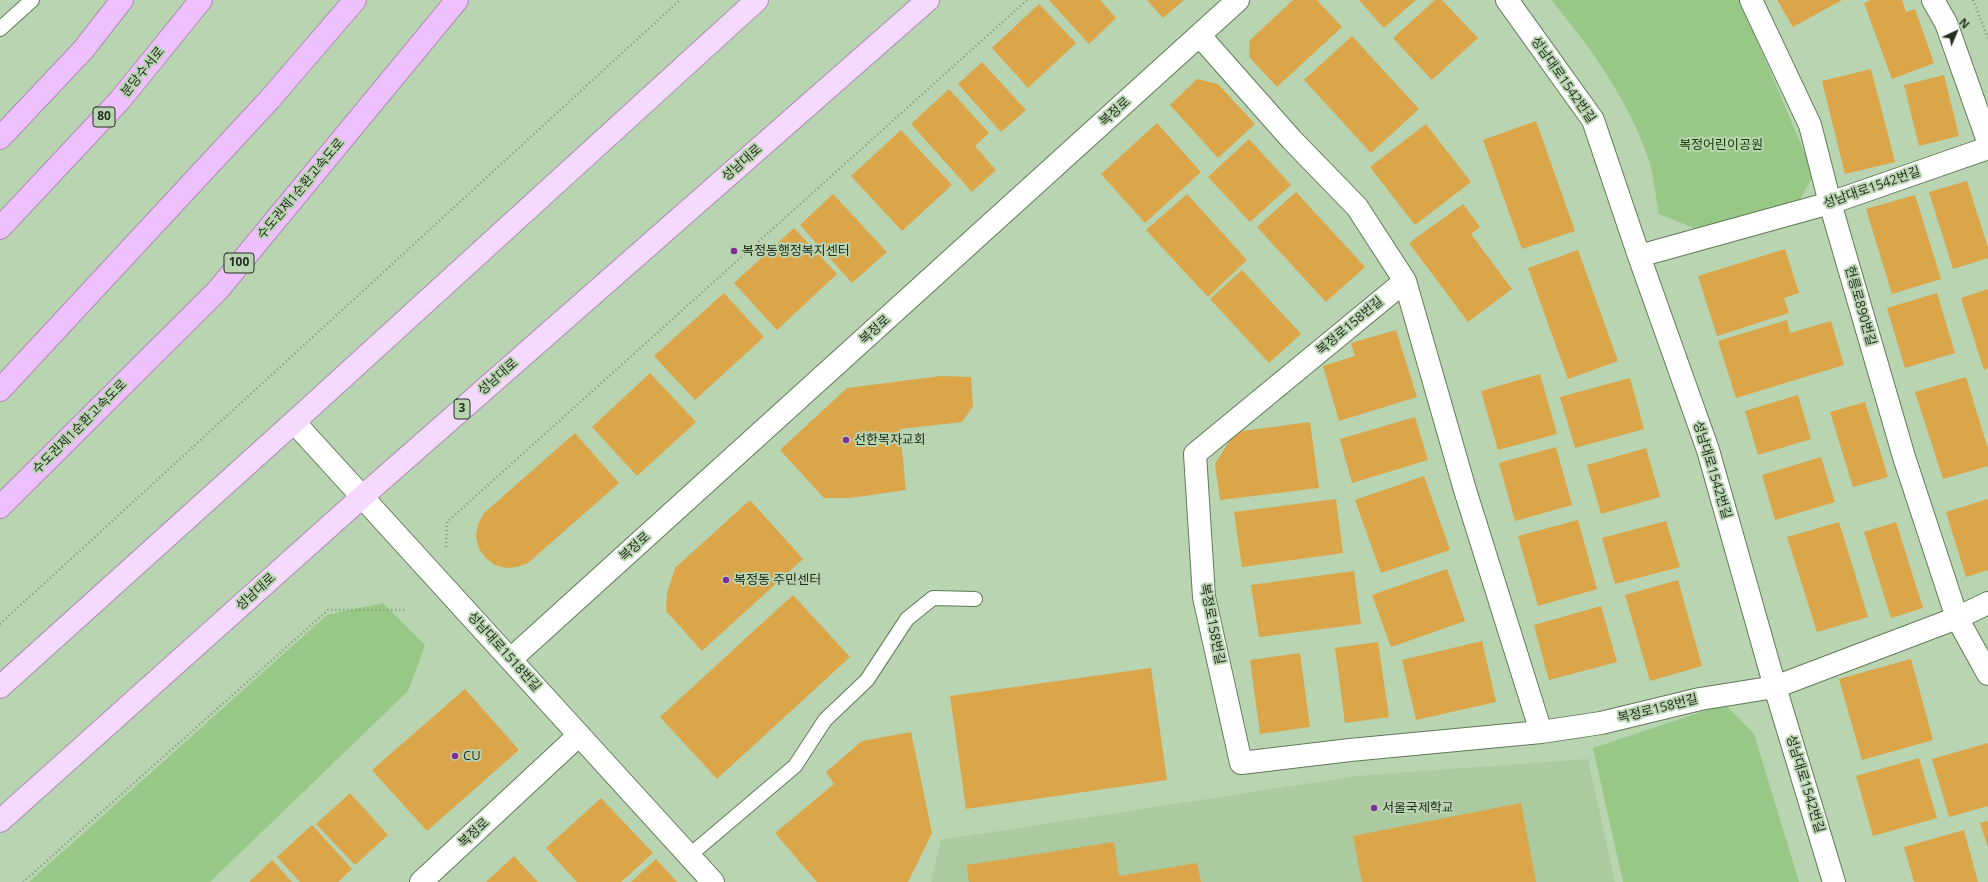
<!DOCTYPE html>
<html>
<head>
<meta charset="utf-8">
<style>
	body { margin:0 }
	#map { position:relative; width:1988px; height:882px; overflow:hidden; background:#b9d4b0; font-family:"Open Sans",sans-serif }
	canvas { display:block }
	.north { position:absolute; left:1936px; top:12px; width:40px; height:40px; -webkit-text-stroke:3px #b9d4b0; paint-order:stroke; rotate:44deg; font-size:11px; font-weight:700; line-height:16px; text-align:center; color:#242e21 }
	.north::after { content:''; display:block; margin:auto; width:14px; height:18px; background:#242e21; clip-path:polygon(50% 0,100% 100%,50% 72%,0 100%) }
</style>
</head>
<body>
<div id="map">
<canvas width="1988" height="882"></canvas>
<div class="north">N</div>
</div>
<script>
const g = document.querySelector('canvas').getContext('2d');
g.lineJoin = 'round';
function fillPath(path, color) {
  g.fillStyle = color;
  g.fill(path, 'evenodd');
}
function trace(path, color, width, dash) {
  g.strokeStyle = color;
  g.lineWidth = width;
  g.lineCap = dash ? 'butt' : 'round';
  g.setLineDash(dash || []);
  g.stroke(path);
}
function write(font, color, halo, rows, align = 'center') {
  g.font = font + ' "Open Sans","Noto Sans KR",sans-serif';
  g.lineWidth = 4;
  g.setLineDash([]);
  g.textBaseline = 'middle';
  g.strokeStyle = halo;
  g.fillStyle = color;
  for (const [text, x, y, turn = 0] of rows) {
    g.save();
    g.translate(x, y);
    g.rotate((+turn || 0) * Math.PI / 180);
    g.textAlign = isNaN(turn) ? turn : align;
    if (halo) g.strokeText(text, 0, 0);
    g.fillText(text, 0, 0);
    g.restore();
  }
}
fillPath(new Path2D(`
	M1588 759 1615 882H931L941 840 1357 776Z`), '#abcaa0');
fillPath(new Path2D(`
	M1551 0H1740L1814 175 1796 206 1696 229 1659 214C1655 195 1654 173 1647 155 1627 98 1589 45 1551 0Z
	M383 603 425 645 408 691 210 882H29L327 615Z
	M1725 704 1754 734 1799 882H1623L1593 748Z`), '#97c886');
fillPath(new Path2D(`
	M1049 0H1100L1116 18 1089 44Z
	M1147 0H1184L1163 18Z
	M1293 0H1317L1342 27 1277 87 1250 58 1249 41Z
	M1359 0H1416L1384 28Z
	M1435 0H1442L1478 38 1432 80 1393 38Z
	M1777 0H1842L1793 27Z
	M1871 0H1902L1906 12 1915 9 1934 63 1892 79 1864 3Z
	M1039 4 1076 43 1028 88 992 48Z
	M1352 36 1419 109 1371 153 1304 80Z
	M982 62 1026 110 1001 132 958 84Z
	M1871 69 1895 162 1845 174 1822 81Z
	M1944 75 1959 136 1919 146 1904 85Z
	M1197 79 1218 84 1255 124 1218 158 1170 105Z
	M949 89 989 133 975 146 996 170 972 192 911 124Z
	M1536 121 1575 231 1522 249 1483 140Z
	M1157 123 1201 172 1145 223 1101 174Z
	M1426 124 1471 182 1415 225 1370 167Z
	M901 130 952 185 902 231 851 176Z
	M1249 139 1291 185 1250 222 1208 177Z
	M1967 181 1988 248V258L1953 269 1929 192Z
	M1296 192 1365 267 1326 302 1257 227Z
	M833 194 887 252 852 283 800 225Z
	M1187 194 1247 260 1208 297 1146 230Z
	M1915 195 1941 279 1892 294 1866 209Z
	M1463 204 1480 227 1471 234 1512 289 1468 322 1409 243Z
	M794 228 837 274 777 330 734 283Z
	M1785 249 1799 293 1784 298 1789 313 1717 336 1698 276Z
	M1578 250 1618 361 1568 379 1528 268Z
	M1242 270 1301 334 1269 363 1210 299Z
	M1988 289V368L1984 370 1961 298Z
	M724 293 764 337 695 400 654 356Z
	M1937 293 1955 353 1905 368 1887 308Z
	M1787 320 1790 333 1831 321 1844 365 1736 398 1718 341Z
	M1396 330 1417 397 1339 421 1323 366 1355 356 1351 343Z
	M650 373 696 422 637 476 592 427Z
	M1540 374 1557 434 1498 450 1481 391Z
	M941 376 971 377 973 406 962 422 900 429 906 490 850 498H824L780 450 847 388Z
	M1966 377 1988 449V466L1943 479 1915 392Z
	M1630 378 1644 429 1575 448 1560 397Z
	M1798 395 1811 439 1758 455 1745 411Z
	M1865 402 1888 477 1853 487 1830 412Z
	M1415 417 1428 460 1352 483 1340 439Z
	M1310 422 1319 488 1220 500 1215 464 1235 432Z
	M575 433 619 483 528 563 517 567 506 568 495 565 487 559 479 549 476 536 478 524 484 513Z
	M1556 447 1572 505 1515 521 1499 463Z
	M1646 448 1660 497 1601 514 1587 465Z
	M1821 457 1835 502 1775 520 1762 475Z
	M1424 476 1450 550 1381 573 1355 500Z
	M1336 499 1343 553 1242 567 1234 512Z
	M1988 499V570L1966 577 1946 512Z
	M750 500 803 559 702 651 666 611 667 593 675 568Z
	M1578 520 1597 589 1538 606 1518 536Z
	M1666 521 1680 567 1615 584 1602 538Z
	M1839 522 1868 617 1817 632 1787 537Z
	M1896 522 1923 608 1891 618 1864 532Z
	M1447 569 1465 621 1391 647 1372 595Z
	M1354 571 1361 624 1259 637 1251 585Z
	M1678 580 1702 666 1650 681 1625 595Z
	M793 595 850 657 717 779 660 717Z
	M1601 606 1617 662 1549 680 1534 625Z
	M1482 641 1496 702 1416 720 1402 660Z
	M1378 642 1389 717 1345 723 1335 648Z
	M1300 653 1310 727 1260 734 1250 660Z
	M1911 659 1933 740 1862 760 1839 679Z
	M1151 668 1167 780 966 809 950 696Z
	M465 689 519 750 427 831 372 770Z
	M911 732 932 833 908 882H817L775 833 834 784 826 772 862 741Z
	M1988 743V806L1949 817 1932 759Z
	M1919 758 1937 818 1873 836 1856 776Z
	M350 793 388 835 355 865 316 824Z
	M601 798 653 853 621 882H577L546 848Z
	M1521 803 1536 882H1362L1353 836Z
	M1988 821V848L1980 823Z
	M312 825 352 869 338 882H300L277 857Z
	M1964 830 1978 882H1914L1904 847Z
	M1114 842 1119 876 1197 863 1201 882H969L967 865Z
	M514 856 538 882H486Z
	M656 859 677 882H631Z
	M272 860 292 882H249Z`), '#dba549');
const lane = new Path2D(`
	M0 29 32 0
	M690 855 795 766 825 720 867 680 907 619 933 598 975 599`);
const street = new Path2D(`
	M1507 0 1593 120 1639 256 1708 450 1775 687 1834 882
	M1751 0 1810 125 1830 203 1904 457 1957 618 1988 674
	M1933 0 1946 23 1988 141
	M1200 36 1292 140 1357 207 1405 281 1465 490 1541 732
	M1639 256 1830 203 1988 148
	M1405 281 1195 454 1204 597 1241 763 1350 750 1541 732 1601 723 1700 699 1775 687 1957 618 1988 603
	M294 422 713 882
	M511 659 1238 0`);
const secondary = new Path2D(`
	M421 882 579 735`);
const primary = new Path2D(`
	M0 687 294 422 757 0
	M0 821 362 497 928 0`);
const highway = new Path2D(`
	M0 138 83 50 122 0
	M0 228 120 100 201 0
	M0 390 270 99 355 0
	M0 507 218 290 457 0`);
trace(lane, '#617a59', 16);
trace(street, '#617a59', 24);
trace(secondary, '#617a59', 24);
trace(primary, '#a88db1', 24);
trace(highway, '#a88db1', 24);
trace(new Path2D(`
	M1973 0 1988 38
	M446 547 447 522 1027 0
	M0 624 680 0
	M23 882 328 610H405`), '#7f9479', 2.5, [1, 3]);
trace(lane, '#fff', 14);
trace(street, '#fff', 22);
trace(secondary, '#fff', 22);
trace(primary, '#f5d9fe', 22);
trace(highway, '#efc0fe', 22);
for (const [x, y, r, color] of [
	[734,251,4,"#822c9a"],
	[846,440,4,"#822c9a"],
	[726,580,4,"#822c9a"],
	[455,756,4,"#822c9a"],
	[1374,808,4,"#822c9a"]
]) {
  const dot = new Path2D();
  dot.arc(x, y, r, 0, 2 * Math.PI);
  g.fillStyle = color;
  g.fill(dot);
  trace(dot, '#b9d4b0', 1.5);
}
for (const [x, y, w] of [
	[104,117,22],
	[239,263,30],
	[462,409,16]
]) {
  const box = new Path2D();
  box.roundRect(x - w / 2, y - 10, w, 20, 3);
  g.fillStyle = '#b9d4b0';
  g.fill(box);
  trace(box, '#242e21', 1);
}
write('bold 12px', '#242e21', null, [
	["80",104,117],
	["100",239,263],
	["3",462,409]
]);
write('13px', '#242e21', '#b9d4b0', [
	["분당수서로",143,72,-51],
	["성남대로1542번길",1563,80,55],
	["복정로",1115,112,-42],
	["성남대로",742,163,-41],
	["성남대로1542번길",1872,188,-19],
	["수도권제1순환고속도로",301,189,-50],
	["헌릉로890번길",1860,306,74],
	["복정로158번길",1350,326,-40],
	["복정로",875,330,-42],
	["성남대로",498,377,-41],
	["수도권제1순환고속도로",80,427,-45],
	["성남대로1542번길",1712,470,73],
	["복정로",635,547,-42],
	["성남대로",256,592,-42],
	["복정로158번길",1212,624,79],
	["성남대로1518번길",504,652,48],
	["복정로158번길",1658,709,-14],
	["성남대로1542번길",1805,784,73],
	["복정로",474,833,-43]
]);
write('13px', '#173d05', '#b9d4b0', [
	["복정어린이공원",1721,145]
]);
write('13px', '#242e21', '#b9d4b0', [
	["복정동행정복지센터",742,251],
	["선한목자교회",854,440],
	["복정동 주민센터",734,580],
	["CU",463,756],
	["서울국제학교",1382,808]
], 'left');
</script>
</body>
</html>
